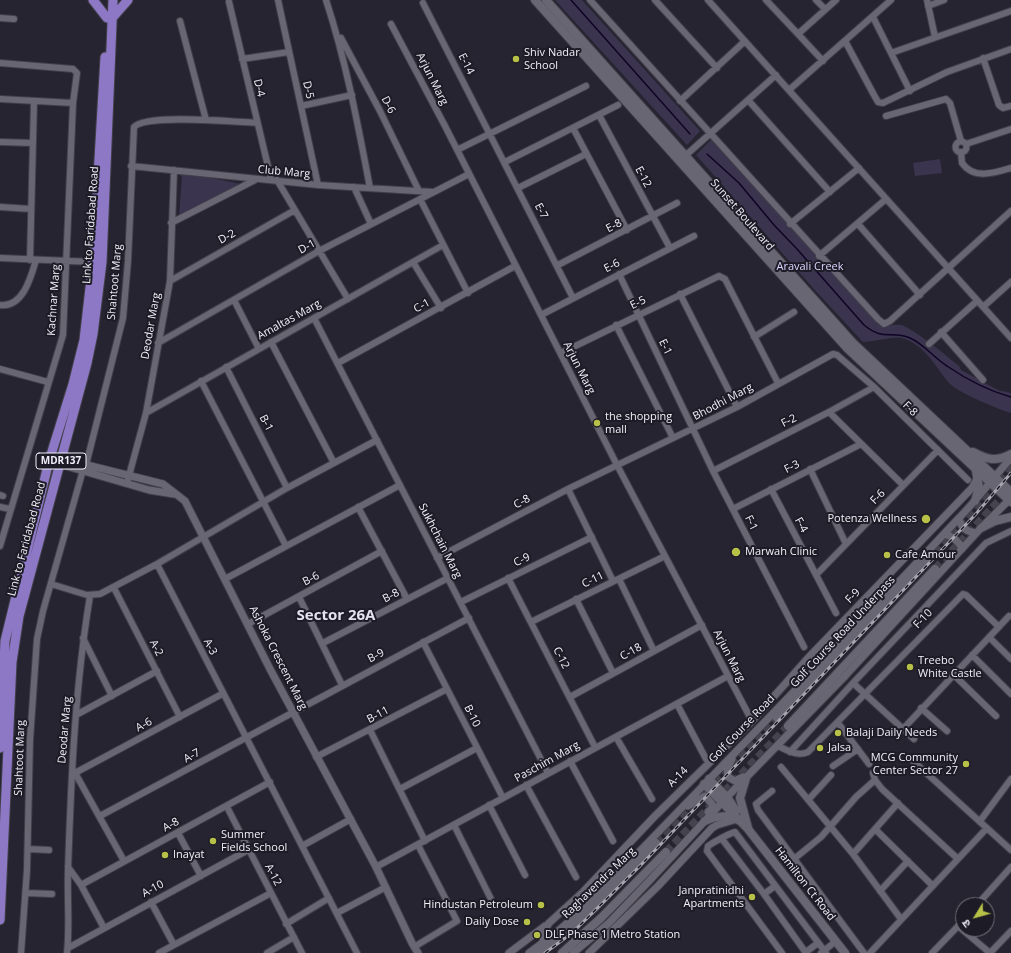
<!DOCTYPE html>
<html>
<head>
<meta charset="utf-8">
<style>
	body { margin:0 }
	#map { position:relative; width:1011px; height:953px; overflow:hidden; background:#262430; font-family:"Open Sans","Noto Sans Devanagari",sans-serif }
	canvas { display:block }
	.north { position:absolute; left:955px; top:897px; width:40px; height:40px; box-sizing:border-box; background:#1d1b26; border:1px solid #72707a; border-radius:50%; rotate:233deg; font-size:11px; font-weight:700; line-height:16px; text-align:center; color:#f1f0f8 }
	.north::after { content:''; display:block; margin:auto; width:14px; height:18px; background:#b7c148; clip-path:polygon(50% 0,100% 100%,50% 72%,0 100%) }
</style>
</head>
<body>
<div id="map">
<canvas width="1011" height="953"></canvas>
<div class="north">उ</div>
</div>
<script>
const g = document.querySelector('canvas').getContext('2d');
g.lineJoin = 'round';
function fillPath(path, color) {
  g.fillStyle = color;
  g.fill(path, 'evenodd');
}
function trace(path, color, width, dash) {
  g.strokeStyle = color;
  g.lineWidth = width;
  g.lineCap = dash ? 'butt' : 'round';
  g.setLineDash(dash || []);
  g.stroke(path);
}
function write(font, color, halo, rows, align = 'center') {
  g.font = font + ' "Open Sans",sans-serif';
  g.lineWidth = 4;
  g.setLineDash([]);
  g.textBaseline = 'middle';
  g.strokeStyle = halo;
  g.fillStyle = color;
  for (const [text, x, y, turn = 0] of rows) {
    g.save();
    g.translate(x, y);
    g.rotate((+turn || 0) * Math.PI / 180);
    g.textAlign = isNaN(turn) ? turn : align;
    if (halo) g.strokeText(text, 0, 0);
    g.fillText(text, 0, 0);
    g.restore();
  }
}
fillPath(new Path2D(`
	M555 0H582L700 131 687 145Z
	M712 139 877 323C885 328 892 324 901 325 913 328 948 357 959 366L961 370 998 390 1011 393V413C999 410 958 392 950 384 935 367 926 345 902 338 892 336 875 342 863 342L813 288 696 155Z
	M940 159 942 173 915 176 913 163Z
	M174 170 245 185 179 216 182 177Z`), '#3a344e');
trace(new Path2D(`
	M571 0 690 134
	M707 154 739 183 774 225 797 249 864 325C885 342 890 330 910 338 924 344 934 358 947 366 966 379 989 391 1011 397`), '#0f0425', 1.5);
trace(new Path2D(`
	M926 561 978 506 1011 466
	M935 569 1008 491
	M656 843 777 718
	M666 852 788 726`), '#44434e', 8, [8, 4]);
const minor = new Path2D(`
	M278 0 318 185
	M326 0C346 61 358 125 370 188
	M590 0 878 319 884 324 890 321 1011 211
	M655 0 717 68
	M708 0 1011 338
	M766 0 798 34 836 0
	M816 0 825 9
	M927 0 935 37
	M229 2 271 179
	M423 3 573 298
	M928 6 944 0
	M873 17 910 91
	M0 18 14 19
	M180 21 206 120
	M391 24 445 126 617 465 752 721
	M798 34 823 61
	M341 38 380 111 419 191
	M845 41 874 95 878 102 883 103 947 72 1011 49
	M891 53 1011 11
	M983 58 999 105 1003 108 1011 106
	M242 59 289 52
	M0 63 73 69 77 73 73 103 63 335 0 546
	M789 90 891 0
	M0 99 73 103
	M748 100 830 192
	M680 101 745 41
	M301 106 352 95
	M599 115 670 248
	M886 116 946 99 950 103 961 141
	M573 128 627 230
	M955.5 147a5.5 5.5 0 1 1 11 0a5.5 5.5 0 1 1-11 0Z
	M0 142 33 143
	M966 144 1011 129
	M457 150 586 86
	M961 152 962 163C974 180 994 173 1011 168
	M685 156 776 75
	M505 162 618 105
	M131 166 318 185 433 192
	M277 180 348 299
	M354 187 371 224
	M518 188 586 154
	M420 199 468 293
	M0 207 31 209
	M171 223 255 180
	M790 224 859 168
	M858 224 920 295
	M819 256 886 199
	M0 258 93 262
	M30 260 34 101
	M413 262 441 308
	M558 265 677 203
	M619 274 713 471 804 647
	M170 281 295 210
	M680 294 737 407
	M234 300 259 349
	M0 305C23 308 31 277 36 260
	M983 307 1011 282
	M541 315 694 236
	M314 318 548 773
	M616 325 673 438
	M941 332 983 380
	M754 337 794 312
	M271 342 334 463
	M158 343 319 251 469 174
	M929 344 977 301
	M561 353 719 276 725 279 778 383
	M338 363 515 266
	M226 367 287 488
	M0 369 48 382
	M201 381 286 546
	M829 412 903 485
	M146 413 443 245
	M86 465 123 318 128 261 134 127C147 113 236 122 257 123
	M810 469 846 544
	M713 471 829 412 874 387
	M127 483 146 413 170 281 174 170
	M568 489 613 581
	M771 489 836 613
	M0 495 3 496
	M0 507 10 509
	M358 507 407 599
	M733 509 861 444
	M437 558 568 489 737 407 833 354 837 355 874 387 968 480
	M157 564 357 953
	M816 575 938 450
	M508 578 595 747
	M225 579 400 485
	M619 579 654 651
	M51 584 87 595 100 594 157 564 287 488 377 440
	M114 588 180 717
	M299 597 342 685
	M576 599 613 673
	M461 602 592 537
	M531 622 665 556
	M248 624 382 551
	M989 637 1011 659
	M83 638 112 696
	M423 642 503 798
	M323 643 448 578
	M972 655 1011 694
	M953 674 996 716
	M853 683 914 739
	M570 697 702 625
	M677 704 706 759
	M921 708 947 731
	M76 715 157 671
	M838 723 869 764
	M903 729 1009 616
	M370 730 425 841
	M616 737 652 799
	M778 746C787 750 798 757 808 752L963 594 966 595 999 627
	M790 752 853 683 986 543 1011 531
	M316 757 447 689
	M912 760 1011 850
	M570 761 613 841
	M833 766 858 749
	M781 767 853 854 901 919
	M74 771 124 861
	M75 773 222 694
	M873 773 875 780 882 789 958 859
	M526 785 576 877
	M400 789 477 748
	M772 791 756 804 758 810 864 953
	M809 799 831 775
	M489 805 525 875
	M227 807 302 953
	M100 816 469 618
	M980 821 1011 779
	M454 825 491 899
	M876 830 933 886
	M178 833 201 876
	M722 839 764 894
	M302 846 351 819
	M28 849 49 850
	M853 854 898 803
	M794 859 821 837 856 797 875 780
	M68 867 81 885 104 928
	M376 867 728 676
	M81 885 270 782
	M775 886 764 894 806 953
	M880 891 908 861
	M26 893 52 894
	M151 902 174 945
	M977 905 1011 867
	M337 913 386 887
	M286 924 329 898
	M958 926 990 953 1011 931
	M414 947 457 921 418 845
	M68 948 248 850
	M806 952 818 943
	M21 953 27 870 30 740 37 639 43 611 83 470
	M67 953C70 926 67 898 68 871 71 779 75 687 90 596
	M159 953 271 893
	M267 953 294 937
	M782 953 707 851 708 846C714 842 728 834 735 832L826 953
	M821 953 836 941
	M870 953 987 828
	M932 953 963 921`);
const tertiary = new Path2D(`
	M51 456 163 484 185 501 270 669 376 867 412 943 418 953
	M49 461 149 490 174 494
	M959 519C961 528 967 532 976 533
	M944 534C951 535 960 542 962 549
	M732 759 727 769 728 777 735 781 743 777
	M688 806 705 796 712 804V808L708 812
	M544 942 542 934 549 923 583 892 655 816 752 721 809 657 972 488 978 477
	M509 953 545 926
	M529 953 557 932 586 907C710 778 836 650 958 519 977 500 993 478 1011 458
	M573 953 609 923 651 879 727 797 846 675 981 528 1011 498
	M589 953 658 886 712 828 717 825 737 819`);
const secondary = new Path2D(`
	M535 0 847 348 1011 502
	M546 0 853 343 1011 492
	M973 452C988 460 996 462 1011 454
	M975 501 979 487 976 471
	M981 528 995 521 1011 517
	M777 718 926 561
	M788 726 935 569
	M746 778 740 798 748 828
	M709 779 727 797 736 811
	M704 784 748 829 845 953
	M705 821C717 816 727 814 738 820
	M538 953 594 908 656 843
	M562 953 601 918 666 852`);
const primary = new Path2D(`
	M93 0 107 18 113 17 128 0
	M0 748 5 641 49 461 73 384 84 340 93 262 105 57
	M0 920 12 662 19 616 87 363 93 334 102 262 113 0`);
trace(minor, '#423f49', 8);
trace(tertiary, '#423f49', 9);
trace(secondary, '#423f49', 10);
trace(primary, '#423f49', 11);
trace(minor, '#696674', 6);
trace(tertiary, '#696674', 7);
trace(secondary, '#696674', 8);
trace(primary, '#8c78c5', 9);
const rail = new Path2D(`
	M545 953 572 933 640 866 975 515 1011 473`);
trace(rail, '#a7a6af', 3);
trace(rail, '#1d1b26', 1.5, [4.5]);
for (const [x, y, r, color] of [
	[516,59,4,"#b7c148"],
	[597,423,4,"#b7c148"],
	[926,519,5,"#b7c148"],
	[736,552,5,"#b7c148"],
	[887,555,4,"#b7c148"],
	[910,667,4,"#b7c148"],
	[838,733,4,"#b7c148"],
	[820,748,4,"#b7c148"],
	[966,764,4,"#b7c148"],
	[213,841,4,"#b7c148"],
	[165,855,4,"#b7c148"],
	[752,897,4,"#b7c148"],
	[541,905,4,"#b7c148"],
	[527,922,4,"#b7c148"],
	[537,935,4,"#b7c148"]
]) {
  const dot = new Path2D();
  dot.arc(x, y, r, 0, 2 * Math.PI);
  g.fillStyle = color;
  g.fill(dot);
  trace(dot, '#1d1b26', 1.5);
}
for (const [x, y, w] of [
	[61,461,50]
]) {
  const box = new Path2D();
  box.roundRect(x - w / 2, y - 8, w, 16, 3);
  g.fillStyle = '#1d1b26';
  g.fill(box);
  trace(box, '#f1f0f8', 1);
}
write('bold 10px', '#f1f0f8', null, [
	["MDR137",61,461]
]);
write('11px', '#f1f0f8', '#1d1b26', [
	["Shiv Nadar",524,53],
	["School",524,66],
	["the shopping",605,417],
	["mall",605,430],
	["Potenza Wellness",917,519,"right"],
	["Marwah Clinic",745,552],
	["Cafe Amour",895,555],
	["Treebo",918,661],
	["White Castle",918,674],
	["Balaji Daily Needs",846,733],
	["Jalsa",828,748],
	["MCG Community",958,758,"right"],
	["Center Sector 27",958,771,"right"],
	["Summer",221,835],
	["Fields School",221,848],
	["Inayat",173,855],
	["Janpratinidhi",744,891,"right"],
	["Apartments",744,904,"right"],
	["Hindustan Petroleum",533,905,"right"],
	["Daily Dose",519,922,"right"],
	["DLF Phase 1 Metro Station",545,935]
], 'left');
write('11px', '#f1f0f8', '#1d1b26', [
	["E-14",466,64,63],
	["Arjun Marg",432,79,63],
	["D-4",259,88,76],
	["D-5",308,90,77],
	["D-6",388,105,63],
	["Club Marg",284,172,5],
	["E-12",643,177,62],
	["E-7",541,211,62],
	["Sunset Boulevard",742,215,49],
	["Link to Faridabad Road",91,225,-86],
	["E-8",614,226,-27],
	["D-2",227,237,-29],
	["D-1",307,247,-29],
	["E-6",612,266,-27],
	["Shahtoot Marg",115,282,-85],
	["Kachnar Marg",54,300,-86],
	["E-5",638,303,-26],
	["C-1",422,306,-28],
	["Amaltas Marg",289,320,-29],
	["Deodar Marg",151,326,-80],
	["E-1",665,347,64],
	["Arjun Marg",579,368,63],
	["Bhodhi Marg",723,402,-28],
	["F-8",910,409,45],
	["F-2",789,421,-27],
	["B-1",266,423,63],
	["F-3",792,467,-27],
	["F-6",878,497,-46],
	["C-8",522,502,-28],
	["F-1",751,523,63],
	["F-4",801,525,62],
	["Link to Faridabad Road",27,539,-75],
	["Sukhchain Marg",440,541,63],
	["C-9",522,560,-26],
	["B-6",311,579,-28],
	["C-11",593,580,-26],
	["B-8",391,596,-28],
	["F-9",853,596,-46],
	["F-10",923,619,-46],
	["Golf Course Road Underpass",843,632,-47],
	["A-3",210,647,63],
	["A-2",156,648,63],
	["C-18",631,652,-29],
	["B-9",376,656,-28],
	["Arjun Marg",729,656,63],
	["Ashoka Crescent Marg",278,658,63],
	["C-12",561,658,63],
	["B-11",378,715,-28],
	["B-10",472,716,63],
	["A-6",144,725,-28],
	["Golf Course Road",742,729,-46],
	["Deodar Marg",65,730,-85],
	["A-7",192,756,-28],
	["Shahtoot Marg",20,758,-88],
	["Paschim Marg",547,762,-29],
	["A-14",678,777,-45],
	["A-8",171,825,-28],
	["A-12",273,875,62],
	["Raghavendra Marg",599,883,-44],
	["Hamilton Ct Road",805,884,52],
	["A-10",153,889,-28]
]);
write('11px', '#ddd5ff', '#1d1b26', [
	["Aravali Creek",810,267]
]);
write('bold 15px', '#e5e2f2', '#1d1b26', [
	["Sector 26A",336,616]
]);
</script>
</body>
</html>
